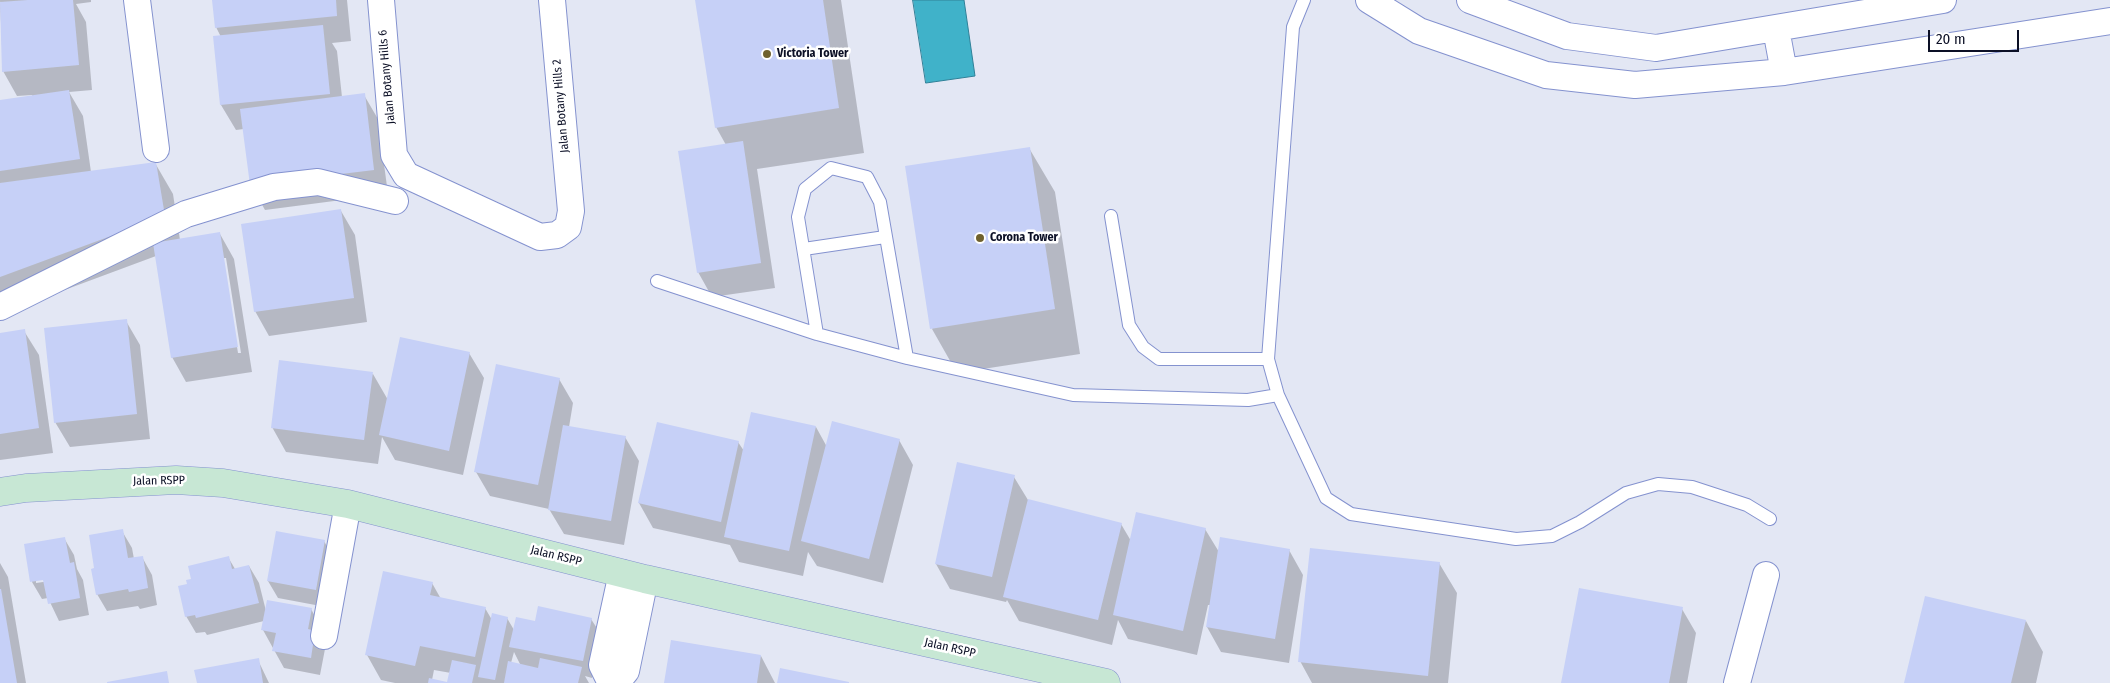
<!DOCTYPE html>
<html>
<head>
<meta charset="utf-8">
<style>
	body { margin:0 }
	#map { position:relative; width:2110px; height:683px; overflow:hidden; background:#e3e7f4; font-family:"Fira Sans Condensed",sans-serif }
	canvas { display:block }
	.scale { position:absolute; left:1928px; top:30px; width:91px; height:22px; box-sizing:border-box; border:2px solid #0c1026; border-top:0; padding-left:6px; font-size:15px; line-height:18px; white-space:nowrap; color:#0c1026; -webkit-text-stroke:4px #fff; paint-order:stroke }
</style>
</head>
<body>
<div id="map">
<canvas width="2110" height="683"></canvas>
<div class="scale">20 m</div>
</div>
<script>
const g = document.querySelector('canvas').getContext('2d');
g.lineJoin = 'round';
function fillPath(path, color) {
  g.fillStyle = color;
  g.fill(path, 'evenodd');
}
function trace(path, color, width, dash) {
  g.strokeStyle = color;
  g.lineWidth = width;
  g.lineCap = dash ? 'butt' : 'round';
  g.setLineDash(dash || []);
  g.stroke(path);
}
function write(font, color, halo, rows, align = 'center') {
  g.font = font + ' "Fira Sans Condensed",sans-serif';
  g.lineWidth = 5;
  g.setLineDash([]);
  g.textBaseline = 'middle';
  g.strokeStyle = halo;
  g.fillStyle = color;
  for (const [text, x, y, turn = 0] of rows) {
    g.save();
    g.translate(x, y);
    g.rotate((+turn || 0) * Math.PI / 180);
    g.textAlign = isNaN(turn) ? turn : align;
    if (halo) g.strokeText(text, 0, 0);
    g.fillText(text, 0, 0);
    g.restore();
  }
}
const water = new Path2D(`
	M913 0H964L975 76 926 83Z`);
fillPath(water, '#40b2c9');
trace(water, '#308198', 1);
fillPath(new Path2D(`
	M0 0H91V2L76 4 86 22 92 90 69 92 83 116 91 172 155 163 173 194 180 240 220 234 234 259 252 372 186 382 172 357 156 256 0 314V102L33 97 32 95 17 96 3 71ZM223 258H226L241 353H238Z
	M213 0H347L351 41 332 43 337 51 342 97 364 95 378 119 388 194 265 210 251 185 244 129 236 130 221 105 214 37H221L216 27Z
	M696 0H841L864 153 757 169 775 288 712 297 698 272 726 145 716 127Z
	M1029 148 1055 192 1080 354 957 373 932 329Z
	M341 211 355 235 367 322 269 336 255 311Z
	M126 321 140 345 150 439 70 447 55 422Z
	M24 331 39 355 53 453 0 460V334Z
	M469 353 484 378 463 475 395 460 382 437 378 464 286 452 272 427 373 374 388 400Z
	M559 379 573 403 569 427 625 437 639 461 624 545 564 534 549 509 490 496 476 472Z
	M816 427 827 447 899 440 913 465 883 583 817 566 808 552 803 576 739 562 730 545 653 528 639 503 738 442 744 451Z
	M1014 477 1028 500 1121 524 1131 541 1205 529 1219 552 1289 550 1303 575 1289 663 1221 652 1207 627 1210 605H1208L1197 655 1128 639 1118 620 1112 645 1019 621 1007 600 1006 602 950 589 936 564Z
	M122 531 132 548 134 559 142 557 152 575 157 605 140 609 138 606 107 611 97 594 96 569Z
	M64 538 74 555 77 569 83 580 89 615 59 621 48 598 42 599 32 582 25 545ZM49 578 50 581 36 583V580Z
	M324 541 334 559 326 607 278 598 268 581Z
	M228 557 235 569 249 566 259 583 266 611 311 609 321 627 319 639 325 649 320 675 284 668 263 630 264 621 207 635 205 632 196 633 186 616 189 585 193 580Z
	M0 563 8 577 26 683H0Z
	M1439 563 1457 593 1448 683H1312L1300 661Z
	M432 583 441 599 485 608 492 620 507 618 514 630 536 622 591 619 602 636 592 678 585 676 589 683H449L451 673 434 670 432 680 446 683H395L381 680 367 655ZM514 652 521 666 511 663Z
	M1682 609 1696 633 1687 683H1562Z
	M2026 621 2043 652 2036 683H1905Z
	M761 656 775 683H665Z
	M258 660 269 683H198Z`), '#0003');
fillPath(new Path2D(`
	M28 0H73L79 65 2 72 0 2Z
	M212 0H336L337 16 215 28Z
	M695 0H823L839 108 715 128Z
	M323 25 330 94 220 105 213 36Z
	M69 90 80 159 0 171V100Z
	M365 93 374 170 250 185 240 109Z
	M743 141 761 263 697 273 678 151Z
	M1030 147 1055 309 930 329 905 166Z
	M156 162 165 216 0 277V183Z
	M341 209 354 298 254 312 241 224Z
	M220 232 238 347 171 358 153 243Z
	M127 319 137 414 54 423 44 328Z
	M25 329 39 428 0 434V333Z
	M400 337 470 352 449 451 379 435Z
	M279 360 373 372 364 440 271 428Z
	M496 364 560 378 538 485 474 472Z
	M751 412 816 426 789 551 724 537Z
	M832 421 900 439 869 559 801 541Z
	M657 422 739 441 721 522 638 503Z
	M563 425 626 436 611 521 548 510Z
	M957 462 1015 475 992 577 935 564Z
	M1028 499 1122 523 1098 620 1003 597Z
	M1136 512 1206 528 1183 631 1113 615Z
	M123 529 128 558 143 556 148 588 129 592 128 589 96 595 91 569 94 568 89 535Z
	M276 531 325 540 316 590 267 581Z
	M65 537 70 563 74 562 80 598 48 604 43 580 30 582 24 544Z
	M1220 537 1290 549 1275 639 1206 627Z
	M1310 548 1440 562 1428 676 1298 662Z
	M229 556 232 569 249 565 259 603 196 618 195 615 185 617 178 586 187 584 186 580 191 579 188 566Z
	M383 571 433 582 430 595 486 607 475 657 420 646 415 666 365 655Z
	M1579 588 1683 607 1669 683H1561Z
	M0 589H1L17 683H0Z
	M1925 596 2026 620 2011 683H1904Z
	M267 600 312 608 308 629 315 631 311 658 272 651 276 633 261 630Z
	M538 606 592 618 583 661 509 647 516 617 535 621Z
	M492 613 508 617 495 680 478 677Z
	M671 640 761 655 757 683H664Z
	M259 658 263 683H197L194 670Z
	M540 658 582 667 578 683H504L508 661 538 668Z
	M452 660 476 665 472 683H428L429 678 447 682Z
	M780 668 849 682V683H777Z
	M167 671 169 683H107V682Z`), '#c6d0f7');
const lane = new Path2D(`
	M1304 0 1293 27 1268 359 1278 395 1326 498 1351 514 1516 539 1552 536 1580 522 1626 493 1658 484 1692 487 1747 505 1770 519
	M1111 216 1129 325 1143 347 1159 359H1268
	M804 249 885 237
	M657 281 817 334 907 358 1073 395 1248 400 1278 395
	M817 334 798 217 805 189 831 168 867 177 880 202 907 358`);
const street = new Path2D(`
	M137 0 156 149
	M381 0 394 155 406 175 540 237 557 235 568 227 571 211 552 0
	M1369 0 1419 31 1546 75 1635 85 1784 72 2110 21
	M1470 0 1567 36 1656 48 1943 0
	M1776 29 1784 72
	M0 307 186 214 274 187 318 182 395 201
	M324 636 348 504
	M611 683 602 665 622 573
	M616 683 626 671 645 579
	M1737 683 1766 575`);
const secondary = new Path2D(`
	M0 492 26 488 176 480 223 483 348 504 645 579 1106 683`);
trace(lane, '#8492cf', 14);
trace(street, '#8492cf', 28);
trace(secondary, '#8492cf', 29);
trace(lane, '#fff', 12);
trace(street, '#fff', 26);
trace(secondary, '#c7e7d4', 28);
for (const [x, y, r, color] of [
	[767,54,5,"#6f612e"],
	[980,238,5,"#6f612e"]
]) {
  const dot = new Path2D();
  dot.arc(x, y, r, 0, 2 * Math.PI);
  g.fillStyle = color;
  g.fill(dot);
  trace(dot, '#fff', 2);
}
write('bold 12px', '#0c1026', '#fff', [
	["Victoria Tower",777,54],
	["Corona Tower",990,238]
], 'left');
write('12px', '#0c1026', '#fff', [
	["Jalan Botany Hills 6",387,77,-95],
	["Jalan Botany Hills 2",561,106,-95],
	["Jalan RSPP",159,481,-1],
	["Jalan RSPP",556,556,14],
	["Jalan RSPP",950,648,13]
]);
</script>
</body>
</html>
